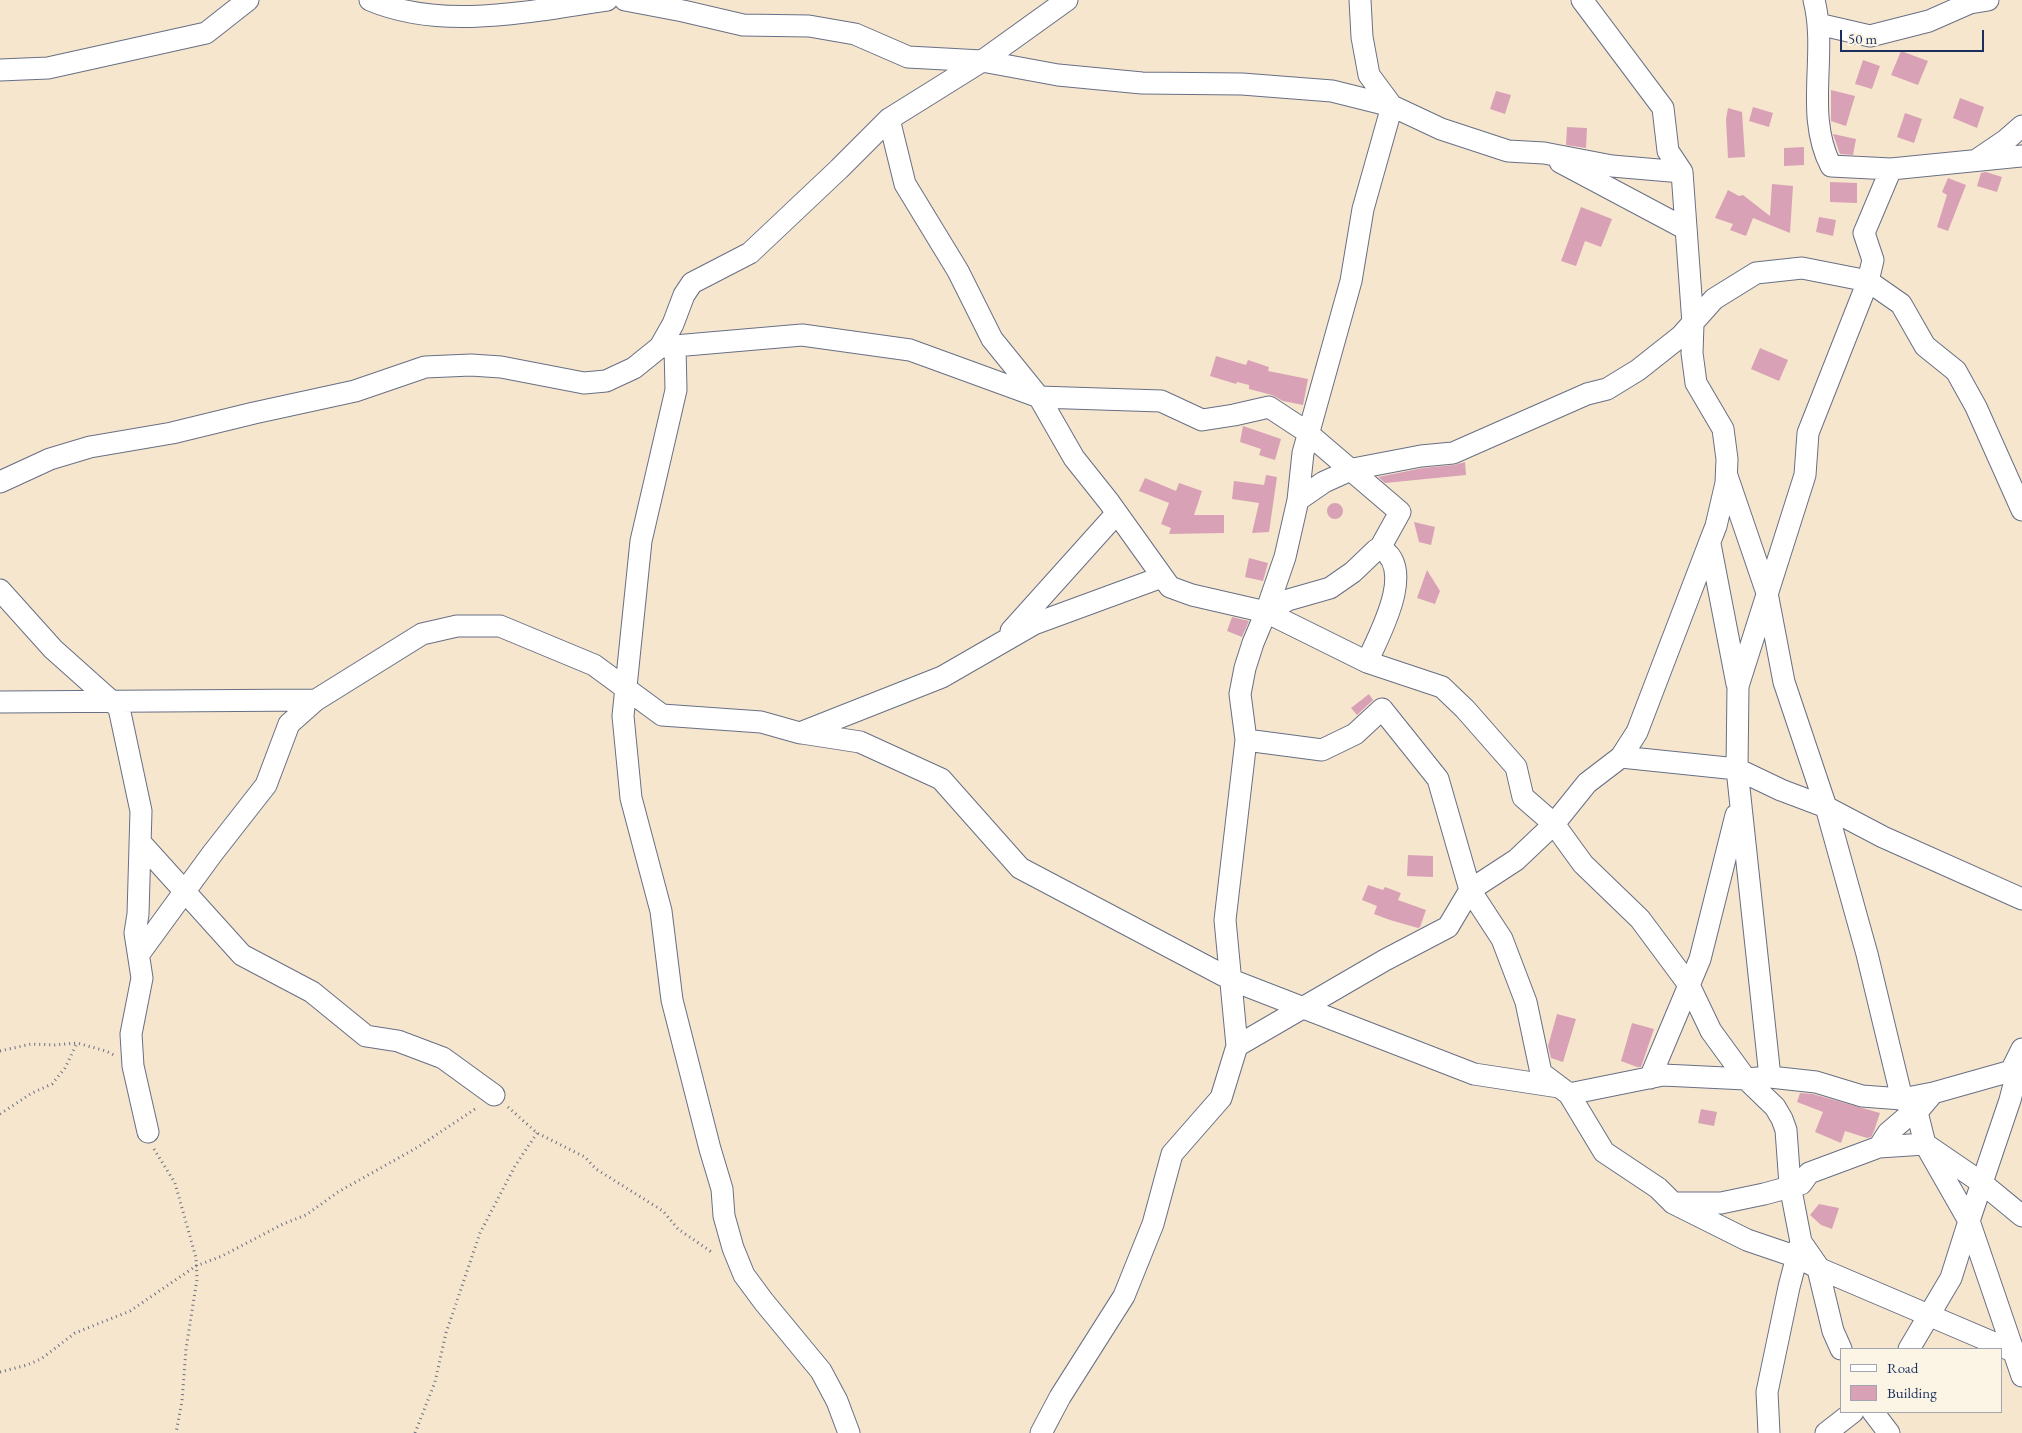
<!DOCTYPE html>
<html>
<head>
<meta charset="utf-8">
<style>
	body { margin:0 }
	#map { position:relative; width:2022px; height:1433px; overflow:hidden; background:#f6e6cd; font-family:"EB Garamond",serif }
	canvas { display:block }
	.legend { position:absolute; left:1840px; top:1348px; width:162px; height:65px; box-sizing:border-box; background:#fcf5e5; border:1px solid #a2a6af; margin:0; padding:6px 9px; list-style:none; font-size:15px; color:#1b2f5e }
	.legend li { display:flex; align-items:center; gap:10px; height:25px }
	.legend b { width:25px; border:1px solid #a2a6af }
	.scale { position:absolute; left:1840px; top:30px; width:144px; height:22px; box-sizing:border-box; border:2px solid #1b2f5e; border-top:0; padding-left:6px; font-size:15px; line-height:18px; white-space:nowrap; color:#1b2f5e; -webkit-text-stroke:4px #fcf5e5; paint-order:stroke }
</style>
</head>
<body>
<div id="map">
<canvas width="2022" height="1433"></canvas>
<ul class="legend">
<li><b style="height:6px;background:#fff"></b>Road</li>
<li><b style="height:14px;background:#d9a1b6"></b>Building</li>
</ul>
<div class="scale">50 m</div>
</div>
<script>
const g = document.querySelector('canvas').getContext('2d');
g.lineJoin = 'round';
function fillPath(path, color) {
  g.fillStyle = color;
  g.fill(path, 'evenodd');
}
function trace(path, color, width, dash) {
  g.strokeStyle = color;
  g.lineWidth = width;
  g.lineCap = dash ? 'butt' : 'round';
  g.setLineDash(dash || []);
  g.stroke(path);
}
fillPath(new Path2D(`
	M1901 51 1928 61 1918 85 1891 75Z
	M1863 60 1880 66 1872 89 1855 84Z
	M1831 90 1855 96 1846 126 1831 121Z
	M1496 91 1511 95 1505 114 1490 109Z
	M1960 98 1984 107 1977 128 1953 118Z
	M1753 107 1773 113 1769 127 1749 121Z
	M1728 108 1742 112 1745 157 1728 158 1726 119Z
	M1905 113 1922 119 1914 143 1897 137Z
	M1567 127 1587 128 1586 148 1566 145Z
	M1833 134 1856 139 1853 155 1840 154Z
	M1804 147V165L1784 166V148Z
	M1986 172 2002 177 1997 192 1977 186 1981 173Z
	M1948 178 1966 185 1948 231 1937 227 1947 195 1942 192Z
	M1830 182 1857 183V203L1830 202Z
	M1772 184 1793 186 1790 233 1753 218 1746 236 1730 230 1733 224 1715 218 1728 190 1739 196 1743 195 1770 216Z
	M1581 207 1612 219 1601 247 1585 241 1576 266 1561 261Z
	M1819 217 1836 220 1833 236 1816 232Z
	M1760 348 1788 360 1779 381 1751 369Z
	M1216 356 1246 365 1248 360 1269 367 1268 371 1308 379 1303 405 1283 401 1272 395 1249 389V385L1237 382 1236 384 1210 376Z
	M1243 426 1281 439 1275 460 1259 455 1261 449 1240 442Z
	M1465 462 1466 475 1385 483 1378 477 1423 468 1454 465Z
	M1266 475 1277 477 1269 532 1252 533 1259 503 1232 499 1234 481 1264 485Z
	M1145 478 1176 491 1179 483 1202 491 1194 515H1224V533L1169 534 1171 528 1161 524 1169 503 1139 491Z
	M1327 511a8 8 0 1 1 16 0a8 8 0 1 1-16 0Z
	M1414 522 1435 527 1431 545 1419 542Z
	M1249 558 1268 563 1263 581 1245 577Z
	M1427 570 1440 591 1435 604 1417 598Z
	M1232 617 1249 621 1242 637 1227 631Z
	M1369 694 1373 700 1357 715 1351 708Z
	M1408 855 1433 856V877L1407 876Z
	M1368 885 1383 890 1385 887 1401 893 1398 900 1426 910 1420 927 1418 928 1390 920 1374 914 1377 906 1362 900Z
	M1557 1014 1576 1019 1563 1062 1551 1058 1548 1046Z
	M1632 1023 1654 1029 1641 1067H1637L1621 1061Z
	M1800 1093 1813 1094 1880 1113 1874 1131 1871 1137 1867 1138 1845 1131 1841 1143 1815 1132 1823 1112 1797 1102Z
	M1701 1109 1717 1112 1714 1126 1698 1123Z
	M1819 1204 1839 1208 1832 1229 1821 1225 1810 1215Z`), '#d9a1b6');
const street = new Path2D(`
	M370 0C443 31 531 11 607 0
	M625 0 683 11 743 25 809 26 855 34 908 57 982 61 1058 75 1142 83 1242 84 1332 91 1392 106 1441 129 1508 151 1544 153 1612 166 1682 172
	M1360 0 1362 37 1369 75 1392 106
	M1814 0C1828 55 1804 114 1831 166L1891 169 2022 156
	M1818 24 1870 36 1929 21 1970 3 1988 0
	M0 70 48 68 206 33 248 0
	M889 119 905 184 958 271 992 339 1039 397 1074 458 1109 502 1167 583 1170 587 1192 595 1266 612 1367 662 1442 687 1465 709 1516 767 1523 797 1554 824 1583 864 1640 919 1689 985 1711 1031 1746 1079 1775 1107 1782 1119 1786 1130 1790 1185 1801 1242 1817 1265 1833 1331 1841 1349
	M1978 159 2006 140 2022 126
	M1560 162 1686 229
	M663 347 802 335 910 350 1039 397 1161 401 1202 420 1234 415 1269 407 1304 430 1400 512 1380 548
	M675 347 676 390 641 541 623 716 631 798 661 911 672 1000 710 1149 722 1189 724 1216 733 1248 744 1275 764 1302 821 1371 837 1401 849 1433
	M1727 476 1767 593 1784 682 1826 807 1867 954 1902 1099 1917 1112 1925 1144 1969 1221 1951 1278 1909 1349
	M0 482 50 459 90 447 172 433 254 413 355 391 425 367 471 365 501 367 584 383 606 381 634 368 660 347 673 324 684 295 692 283 750 253 839 169 889 119 982 61 1067 0
	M1298 500 1324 482 1353 469 1421 456 1453 453 1587 394 1607 389 1638 370 1681 336 1714 299 1756 273 1802 268 1868 281 1901 304 1925 346 1956 371 1976 407 2022 510
	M1710 544 1737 684
	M0 590 53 649 119 708 141 811 138 914 135 933 142 978 131 1034 133 1066 148 1132
	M1266 612 1288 600 1330 588 1353 572 1376 550 1380 548C1417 568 1379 635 1367 662
	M1011 631 1117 513
	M0 702 316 700 422 634 457 626H500L594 665 662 715 761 722 800 733 942 677 1034 624 1162 577
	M802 733 860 742 941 779 1020 868 1234 981 1474 1074 1559 1087
	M1246 740 1322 750 1355 734 1382 709 1438 779 1470 890 1502 939 1526 1002 1541 1073 1569 1094 1663 1075 1746 1079 1770 1077 1816 1082 1862 1096 1902 1099 1933 1093
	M1621 757 1737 769 1781 790 1826 807 1883 837 2022 899
	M140 842 242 955 312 992 366 1036 398 1041 443 1058 494 1095
	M139 954 212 854 266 785 289 724 316 700
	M1237 1046 1225 920 1246 740 1240 694 1245 668 1253 643 1266 612 1285 557 1298 500 1303 453 1351 281 1363 209 1392 106
	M2021 1058 2010 1100 1969 1221 2022 1376
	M1770 1077 1737 769 1738 686 1805 475 1808 433 1868 281 1873 260 1864 233 1891 169
	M1650 1078 1700 959 1736 815
	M1569 1094 1604 1152 1658 1188 1673 1203 1747 1240 1797 1257 1818 1268 2022 1355
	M1879 1147 1925 1144 1982 1183 2022 1216
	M1677 1203H1721L1764 1194 1801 1184 1809 1173 1879 1147 1888 1133 1909 1115 1917 1112 1933 1093 2011 1071 2022 1049
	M1873 1412 1889 1433
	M1041 1433 1060 1397 1124 1296 1153 1224 1172 1154 1221 1098 1237 1046 1385 960 1448 927 1470 890 1516 860 1554 824 1587 783 1621 757 1637 732 1709 544 1716 526 1726 483 1727 459 1723 429 1696 383 1692 353 1693 324 1682 172 1668 151 1663 108 1582 0
	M1769 1433 1767 1392 1789 1287 1800 1245
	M1826 1433 1853 1412`);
trace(street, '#686f85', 23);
trace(new Path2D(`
	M0 1051 31 1044 54 1045 77 1043 106 1051 114 1055
	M508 1107 537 1133 585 1157 596 1169 663 1211 678 1229 713 1253
	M0 1114 32 1093 52 1084 65 1068 77 1043
	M154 1149 175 1183 196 1258 197 1279 186 1349 182 1401 176 1433
	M0 1372 27 1365 41 1359 75 1333 130 1311 196 1266 222 1256 283 1224 306 1215 338 1192 418 1147 478 1107
	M415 1433 435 1382 446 1333 480 1233 515 1166 537 1133`), '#686f85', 3, [1, 4]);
trace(street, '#fff', 21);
</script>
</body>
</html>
